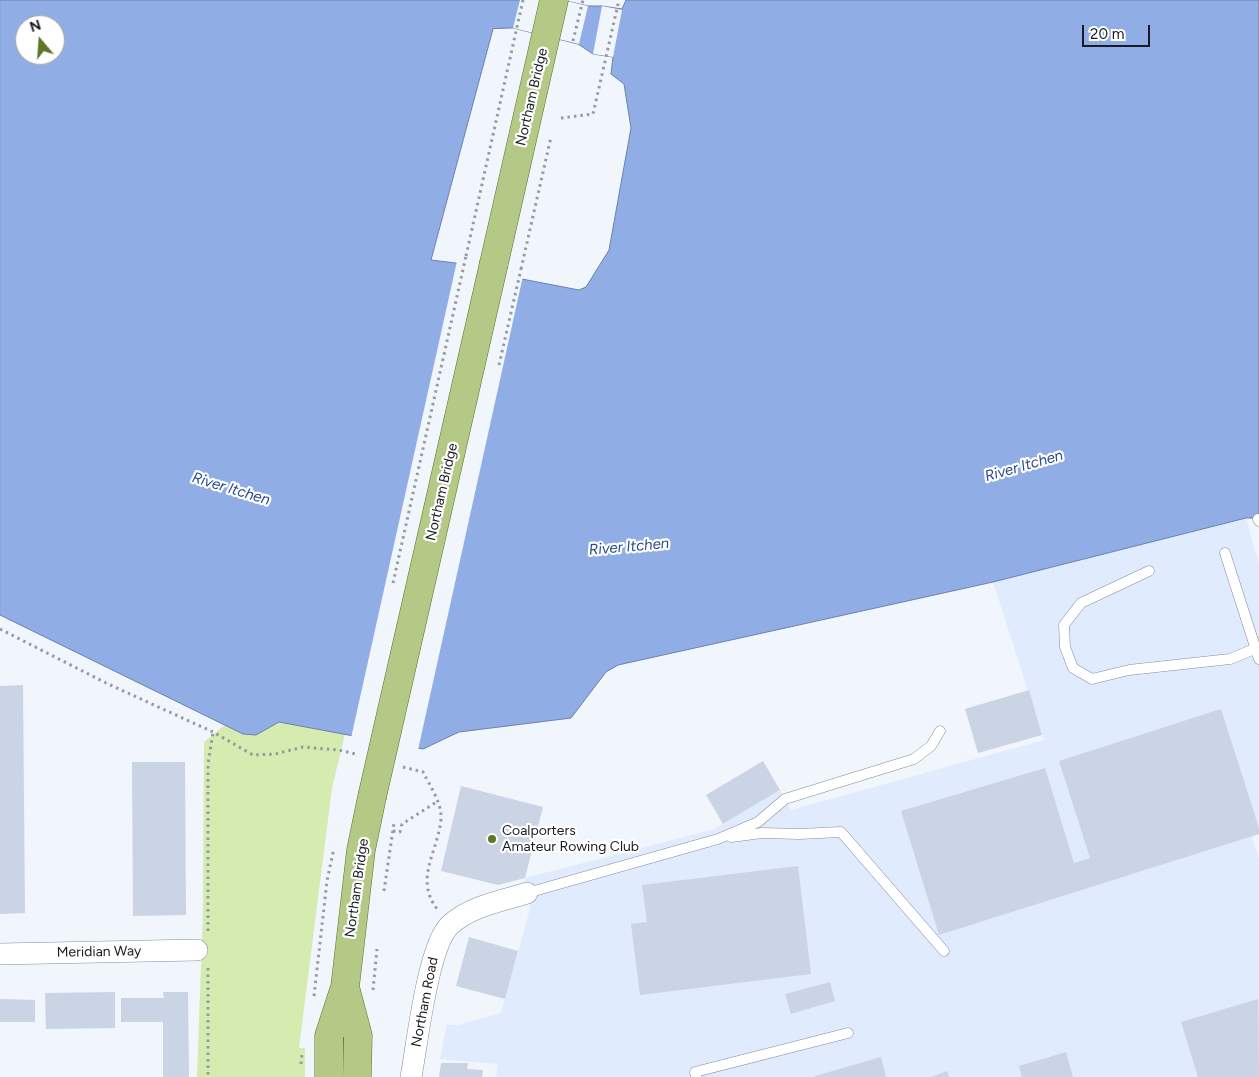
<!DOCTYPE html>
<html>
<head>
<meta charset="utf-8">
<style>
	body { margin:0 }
	#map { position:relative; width:1259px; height:1077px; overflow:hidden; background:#f1f5fc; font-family:Figtree,sans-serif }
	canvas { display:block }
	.north { position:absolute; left:15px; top:15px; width:50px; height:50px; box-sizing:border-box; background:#fff; border:1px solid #a3a4a6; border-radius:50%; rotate:342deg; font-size:14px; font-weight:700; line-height:20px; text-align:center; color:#181b21 }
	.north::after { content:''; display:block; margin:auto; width:18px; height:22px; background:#5e7628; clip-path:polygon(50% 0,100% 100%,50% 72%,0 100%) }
	.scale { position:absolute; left:1082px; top:25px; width:68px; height:22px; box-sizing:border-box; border:2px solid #181b21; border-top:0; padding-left:6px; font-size:15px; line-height:18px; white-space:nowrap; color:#181b21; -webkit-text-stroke:4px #fff; paint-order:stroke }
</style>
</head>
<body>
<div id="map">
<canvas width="1259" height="1077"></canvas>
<div class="north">N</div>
<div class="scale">20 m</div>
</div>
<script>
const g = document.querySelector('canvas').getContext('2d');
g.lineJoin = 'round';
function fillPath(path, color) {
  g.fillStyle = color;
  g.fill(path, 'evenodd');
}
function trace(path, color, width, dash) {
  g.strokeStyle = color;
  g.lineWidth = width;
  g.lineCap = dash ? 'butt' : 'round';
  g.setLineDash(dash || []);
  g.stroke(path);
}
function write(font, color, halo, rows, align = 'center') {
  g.font = font + ' Figtree,sans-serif';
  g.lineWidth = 4.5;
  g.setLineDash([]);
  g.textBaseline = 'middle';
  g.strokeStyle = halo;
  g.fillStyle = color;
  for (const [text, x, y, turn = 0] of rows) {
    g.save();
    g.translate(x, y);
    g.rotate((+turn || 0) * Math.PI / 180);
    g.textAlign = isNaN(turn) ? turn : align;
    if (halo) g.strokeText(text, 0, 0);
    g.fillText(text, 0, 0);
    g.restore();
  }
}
fillPath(new Path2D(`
	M1246 518 1259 564V834L1252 837 1259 858V1077H496L498 1064 440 1059 447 1025H459L501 1013 530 909 525 878 715 829 780 790 791 810 1044 740 993 582Z`), '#e0ebfd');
fillPath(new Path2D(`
	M0 513 640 659 618 665 606 672 571 718 459 732 423 749 345 734 332 788 299 1048H305V1077H197L203 911 204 742 225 725 0 615Z`), '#d5ebb0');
const water = new Path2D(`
	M0 0H562L588 6H602L622 9 626 0H1259V518H1246L993 582 618 665 606 672 571 718 459 732 423 749 279 722 256 735 243 734 0 615ZM25 25H55V55H25ZM513 28 578 44 593 54 613 57 611 74 624 84 631 128 609 250 586 287 579 290 522 279 489 267 431 260 493 29Z`);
fillPath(water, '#90ade6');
trace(water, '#6c81ab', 1);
fillPath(new Path2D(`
	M520 0H562L588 6 579 44 513 28Z
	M602 6 622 10 613 57 593 54Z
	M457 261 490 265 523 276 418 750 351 738Z`), '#f1f5fc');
fillPath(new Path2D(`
	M23 685 25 913 0 914V686Z
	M1029 690 1042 735 978 753 965 709Z
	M1221 709 1259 828V834L939 935 901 811 1045 768 1074 863 1090 858 1059 761Z
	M763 761 780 790 723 824 706 795Z
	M132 762H185L186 915 133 916Z
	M461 786 543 807 525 878 498 885 441 871Z
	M798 866 811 974 640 995 631 924 647 922 642 885Z
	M469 937 518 951 505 999 456 986Z
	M830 982 835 1001 791 1014 785 994Z
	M115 992V1028L46 1029 45 993Z
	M163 992H188L189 1077H163V1022H121V998H164Z
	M0 999 35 1000V1022H0Z
	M1258 999 1259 1077H1198L1181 1022Z
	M1066 1052 1073 1077H1022L1019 1066Z
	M881 1057 886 1077H815V1076Z
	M441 1063H468L467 1069 483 1070 482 1077H439Z
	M947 1071 949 1077H931Z`), '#cbd4e4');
const lane = new Path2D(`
	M1258 519 1259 521
	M1225 553 1259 659
	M1149 571 1081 603 1064 625 1065 647 1073 668 1092 679 1129 670 1230 659 1257 648
	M731 837 762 833 799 834 841 832 944 951
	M527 893 718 839 758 822 785 799 914 759 931 746 940 731
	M696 1077 695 1072 848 1033`);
const street = new Path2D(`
	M0 954 197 950
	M411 1077C417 1045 428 945 450 925 470 906 502 901 527 893`);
const primary = new Path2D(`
	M494 263 554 0
	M345 987 358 1036 357 1077
	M329 1077V1036L345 987 361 850 372 797`);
trace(lane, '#858d9c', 11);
trace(street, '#858d9c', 22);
trace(primary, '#5d752d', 29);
trace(new Path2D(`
	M573 41 583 0
	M561 118 593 114 619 0
	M466 256 523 0
	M521 269 551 137
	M0 629 106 683 213 732 253 755 275 754 303 747 338 750 356 754
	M403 767 423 772C430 786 442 803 441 819 438 852 414 878 437 909
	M393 831 400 832 402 824 438 801
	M384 891 394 823
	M208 931V764L213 732
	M208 968V1077
	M373 990 377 949
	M314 996 327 881 334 848
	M301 1064 302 1054`), '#969aa1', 3, [2.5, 4]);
trace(lane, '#fff', 10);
trace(street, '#fff', 21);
trace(primary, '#b4c985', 28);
const primaryBridge = new Path2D(`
	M372 797 494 263`);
trace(primaryBridge, '#5d752d', 29, []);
trace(new Path2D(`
	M499 365 521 269
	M393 583 466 256`), '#969aa1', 3, [2.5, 4]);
trace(primaryBridge, '#b4c985', 28);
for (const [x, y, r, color] of [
	[492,839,5,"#5e7628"]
]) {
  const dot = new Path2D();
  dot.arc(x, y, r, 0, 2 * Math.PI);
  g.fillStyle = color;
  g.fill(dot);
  trace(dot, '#fff', 2);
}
write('14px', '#181b21', '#fff', [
	["Northam Bridge",532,97,-77],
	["Northam Bridge",442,492,-77],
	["Northam Bridge",357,888,-82],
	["Meridian Way",99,952,-1],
	["Northam Road",425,1002,-79]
]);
write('14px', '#181b21', '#fff', [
	["Coalporters",502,831],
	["Amateur Rowing Club",502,847]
], 'left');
write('italic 15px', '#294a8e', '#fff', [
	["River Itchen",1024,466,-16],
	["River Itchen",231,489,17],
	["River Itchen",629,547,-5]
]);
</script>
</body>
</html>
